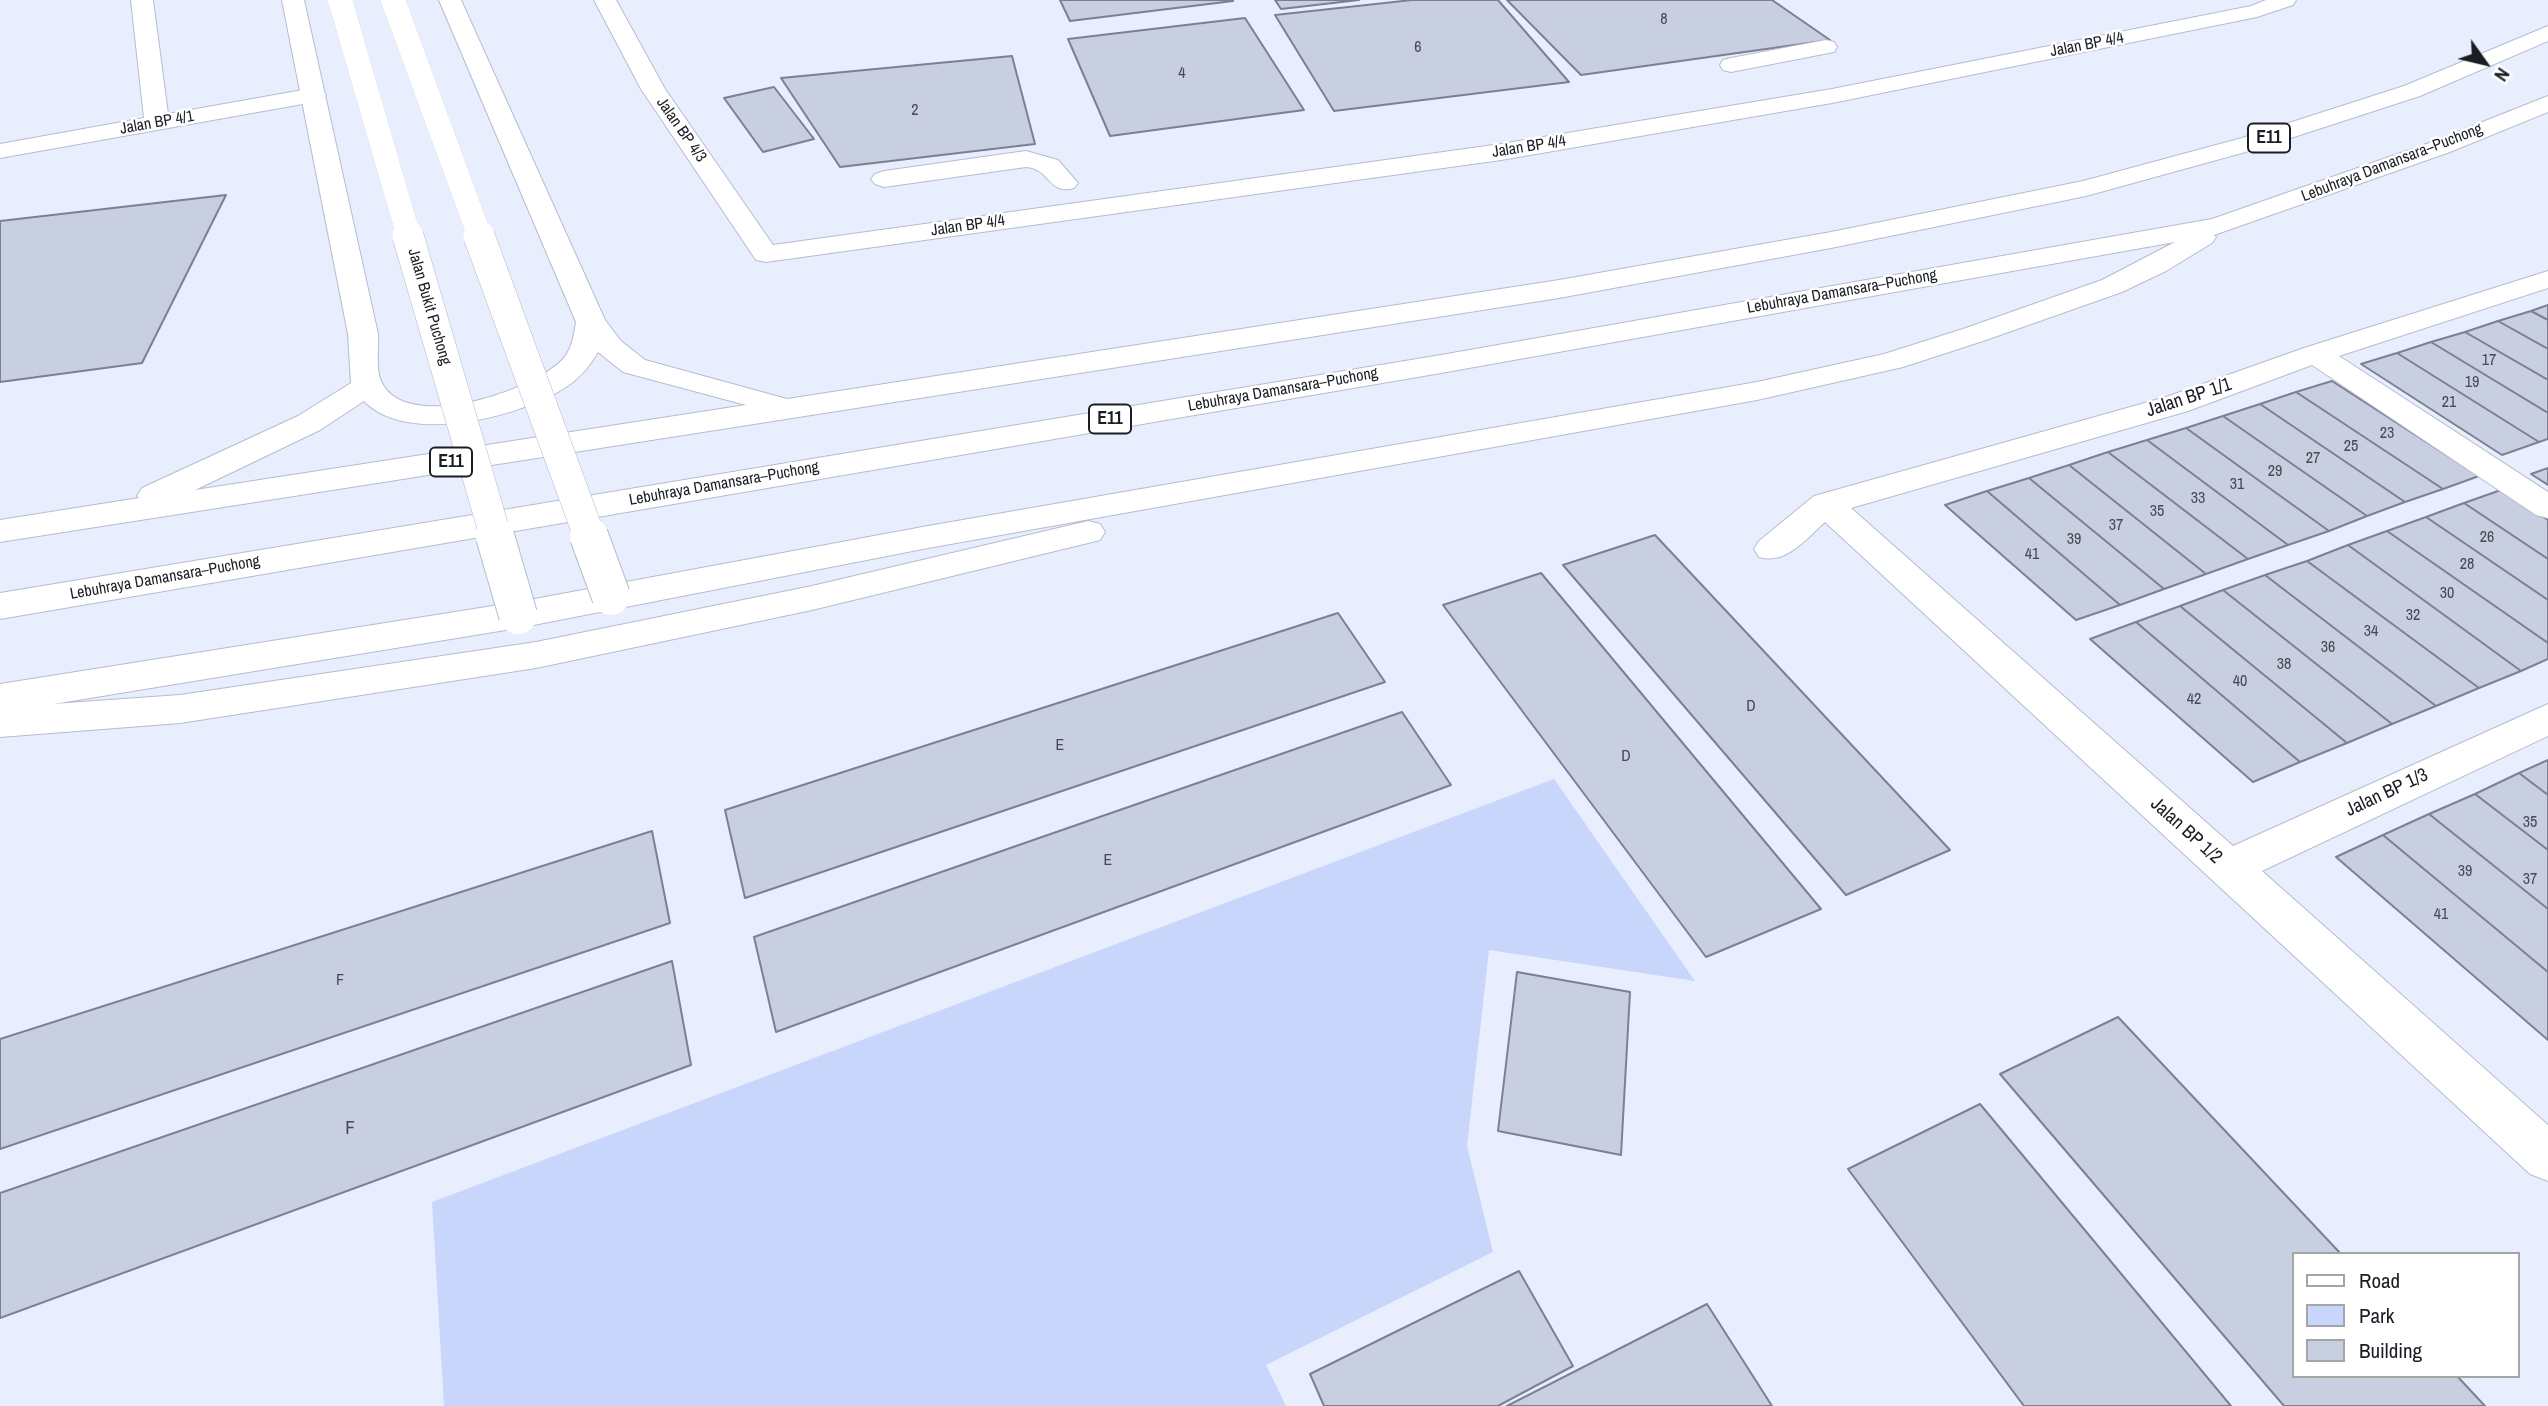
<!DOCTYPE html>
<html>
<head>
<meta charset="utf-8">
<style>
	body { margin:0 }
	#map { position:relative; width:2548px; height:1406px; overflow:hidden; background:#e8eefd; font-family:"Archivo Narrow",sans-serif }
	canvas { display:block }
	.legend { position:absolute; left:2292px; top:1252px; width:228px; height:126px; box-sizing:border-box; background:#fff; border:2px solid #a3a5a7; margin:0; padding:9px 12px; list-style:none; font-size:21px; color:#1a1d23 }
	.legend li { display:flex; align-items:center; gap:14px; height:35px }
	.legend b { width:35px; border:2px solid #a3a5a7 }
	.north { position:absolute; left:2450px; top:28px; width:70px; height:70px; -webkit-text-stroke:5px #fff; paint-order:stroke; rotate:124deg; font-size:19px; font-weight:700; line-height:28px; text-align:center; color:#1a1d23 }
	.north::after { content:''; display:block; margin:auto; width:24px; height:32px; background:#1a1d23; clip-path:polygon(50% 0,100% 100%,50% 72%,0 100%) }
</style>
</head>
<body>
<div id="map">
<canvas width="2548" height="1406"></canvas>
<ul class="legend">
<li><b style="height:9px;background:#fff"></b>Road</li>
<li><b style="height:19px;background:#c8d6fc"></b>Park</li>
<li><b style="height:19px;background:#c8cfe0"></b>Building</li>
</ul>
<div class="north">N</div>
</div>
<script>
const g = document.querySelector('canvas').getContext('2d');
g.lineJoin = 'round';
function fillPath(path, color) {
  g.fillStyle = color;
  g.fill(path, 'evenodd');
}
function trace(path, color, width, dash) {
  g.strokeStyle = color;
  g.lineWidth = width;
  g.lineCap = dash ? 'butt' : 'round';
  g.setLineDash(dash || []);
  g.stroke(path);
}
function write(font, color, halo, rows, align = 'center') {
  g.font = font + ' "Archivo Narrow",sans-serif';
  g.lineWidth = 5;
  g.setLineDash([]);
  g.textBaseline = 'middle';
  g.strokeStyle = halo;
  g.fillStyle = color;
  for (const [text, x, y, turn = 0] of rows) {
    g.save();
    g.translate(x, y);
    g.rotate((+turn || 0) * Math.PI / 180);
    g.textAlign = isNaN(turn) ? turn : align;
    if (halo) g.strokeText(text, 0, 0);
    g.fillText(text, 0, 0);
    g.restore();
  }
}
fillPath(new Path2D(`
	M1554 779 1695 981 1489 950 1467 1146 1493 1252 1266 1365 1286 1406H444L432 1202Z`), '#c8d6fc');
const building = new Path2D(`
	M1060 0H1232L1233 1 1070 21Z
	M1275 0H1359L1281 9Z
	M1412 0H1498L1569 82 1334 111 1275 15Z
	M1507 0H1772L1830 40 1581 75Z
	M1245 18 1304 110 1110 136 1068 39Z
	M1012 56 1035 144 840 167 781 78Z
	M774 87 814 139 763 152 724 98Z
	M226 195 142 363 0 382V221Z
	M2548 305V320L2531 311Z
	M2531 311 2548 320V349L2498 321Z
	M2498 321 2548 349V380L2465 332Z
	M2465 332 2548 380V413L2431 342Z
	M2431 342 2548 413V439L2539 442 2397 353Z
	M2397 353 2539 442 2502 455 2361 364Z
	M2332 381 2479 476 2443 489 2296 392Z
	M2296 392 2443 489 2405 502 2260 404Z
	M2260 404 2405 502 2367 516 2223 416Z
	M2223 416 2367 516 2329 531 2186 428Z
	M2186 428 2329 531 2288 545 2147 440Z
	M2147 440 2288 545 2248 559 2108 452Z
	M2108 452 2248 559 2206 574 2069 465Z
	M2069 465 2206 574 2164 589 2029 478Z
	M2548 468V485L2531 474Z
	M2029 478 2164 589 2120 605 1987 491Z
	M2501 490 2548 520V559L2464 503Z
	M1987 491 2120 605 2076 620 1945 505Z
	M2464 503 2548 559V600L2426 517Z
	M2426 517 2548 600V643L2387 531Z
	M2387 531 2548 643V659L2521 671 2348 545Z
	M1655 535 1950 850 1846 895 1563 565Z
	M2348 545 2521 671 2479 688 2307 561Z
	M2307 561 2479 688 2436 706 2265 575Z
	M1541 573 1821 909 1706 957 1443 605Z
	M2265 575 2436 706 2392 724 2223 590Z
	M2223 590 2392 724 2347 743 2180 606Z
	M2180 606 2347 743 2300 762 2136 622Z
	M1338 613 1385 682 745 898 725 810Z
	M2136 622 2300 762 2253 782 2090 639Z
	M1402 712 1451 785 776 1032 754 937Z
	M2548 760V795L2519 773Z
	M2519 773 2548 795V850L2475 794Z
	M2475 794 2548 850V909L2429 814Z
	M2429 814 2548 909V972L2383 835Z
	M652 831 670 923 0 1149V1039Z
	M2383 835 2548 972V1040L2336 857Z
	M672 961 691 1065 0 1318V1193Z
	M1517 972 1630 992 1621 1155 1498 1131Z
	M2118 1017 2341 1254H2294V1376H2457L2485 1406H2284L2000 1074Z
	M1980 1104 2231 1406H2024L1848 1169Z
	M1519 1271 1573 1366 1498 1406H1324L1310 1374Z
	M1707 1304 1772 1406H1507Z`);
fillPath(building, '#c8cfe0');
trace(building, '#7b8192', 2);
const minor = new Path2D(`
	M131 0H153L168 114 314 88 322 90 326 95 322 100 314 102 0 158V144L144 118Z
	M594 0H616L665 89 773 245 1501 144 1832 89 2251 6 2266 0H2296L2293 5 2257 17 1832 103 1501 160 766 262 756 260 641 89Z
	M1826 40 1834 42 1837 47 1834 52 1731 72 1723 70 1720 65 1723 60 1731 58Z
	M1026 151 1058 160 1078 183 1074 188C1048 195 1051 169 1026 167L884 187 875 184 871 179 875 174 884 171Z
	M2548 271V288L2339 356 2548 492V518L2536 515 2312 365 2188 411 1851 508 2233 846 2548 704V736L2262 871 2548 1125V1181L2530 1174 1825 522C1806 539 1786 565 1759 557L1754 549 1759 541 1814 496 2166 397 2304 348Z`);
const highway = new Path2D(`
	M282 0H304L378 334C379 348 375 370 382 383 408 434 536 390 564 358 572 348 574 334 576 322L439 0H461L605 320 621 341 645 360 787 399 1559 280 1831 232 2083 181 2242 138 2404 86 2548 26V41L2420 96 2260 148 2086 196 1831 248 1559 298 0 542V520L139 498 137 496 142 488 298 416 351 383 348 334ZM598 352 623 372 746 405 195 490 320 430 364 401C407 446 521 417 566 387 580 378 590 366 598 352Z
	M2548 96V112L2450 152 2214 235 2216 237 2212 243 2166 271 2122 292 1983 341 1903 367 1757 400 928 548 518 628 53 704 180 695 536 642 812 586 1088 521 1100 524 1105 532 1100 540 1088 543 812 610 536 668 180 723 0 737V684L518 602 928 526 1757 382 1884 354 1963 329 2102 280 2175 242 1441 373 0 619V593L1441 355 2212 219 2432 142Z`);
trace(minor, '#b5bcce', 2);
trace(highway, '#b5bcce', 2);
fillPath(minor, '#fff');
fillPath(highway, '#fff');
const majorBridgeFar2 = new Path2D(`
	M340 0 409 237
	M393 0 480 237`);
const majorBridgeFar1 = new Path2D(`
	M408 236 496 538
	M479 236 590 538`);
const majorBridge = new Path2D(`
	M495 536 518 615
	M589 536 611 596`);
trace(majorBridgeFar2, '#b5bcce', 24, []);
trace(majorBridgeFar1, '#b5bcce', 32, []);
trace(majorBridge, '#b5bcce', 40, []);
trace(majorBridgeFar2, '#fff', 24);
trace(majorBridgeFar1, '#fff', 31);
trace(majorBridge, '#fff', 38);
write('16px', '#464a52', null, [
	["8",1664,20],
	["6",1418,48],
	["4",1182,74],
	["2",915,111],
	["17",2489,361],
	["19",2472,383],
	["21",2449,403],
	["23",2387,434],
	["25",2351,447],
	["27",2313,459],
	["29",2275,472],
	["31",2237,485],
	["33",2198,499],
	["35",2157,512],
	["37",2116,526],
	["26",2487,538],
	["39",2074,540],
	["41",2032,555],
	["28",2467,565],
	["30",2447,594],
	["32",2413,616],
	["34",2371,632],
	["36",2328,648],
	["38",2284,665],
	["40",2240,682],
	["42",2194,700],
	["D",1751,707],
	["E",1060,746],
	["D",1626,757],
	["35",2530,823],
	["E",1108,861],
	["39",2465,872],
	["37",2530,880],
	["41",2441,915],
	["F",340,981]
]);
write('16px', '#1a1d23', '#fff', [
	["Jalan BP 4/4",2087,45,-11],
	["Jalan BP 4/1",157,123,-10],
	["Jalan BP 4/3",681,130,55],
	["Jalan BP 4/4",1529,147,-9],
	["Lebuhraya Damansara–Puchong",2392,163,-21],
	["Jalan BP 4/4",968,226,-8],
	["Lebuhraya Damansara–Puchong",1842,292,-10],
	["Jalan Bukit Puchong",429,307,74],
	["Lebuhraya Damansara–Puchong",1283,390,-10],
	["Lebuhraya Damansara–Puchong",724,484,-10],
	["Lebuhraya Damansara–Puchong",165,578,-10]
]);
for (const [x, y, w] of [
	[2269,138,42],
	[1110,419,42],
	[451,462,42]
]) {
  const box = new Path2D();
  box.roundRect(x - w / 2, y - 14.5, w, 29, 5);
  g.fillStyle = '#fff';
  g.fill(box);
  trace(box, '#1a1d23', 2);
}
write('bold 18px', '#1a1d23', null, [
	["E11",2269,138],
	["E11",1110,419],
	["E11",451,462]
]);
write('19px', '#1a1d23', '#fff', [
	["Jalan BP 1/1",2189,398,-18],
	["Jalan BP 1/3",2387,793,-25],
	["Jalan BP 1/2",2186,831,42]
]);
write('19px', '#464a52', null, [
	["F",350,1129]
]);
</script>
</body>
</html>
